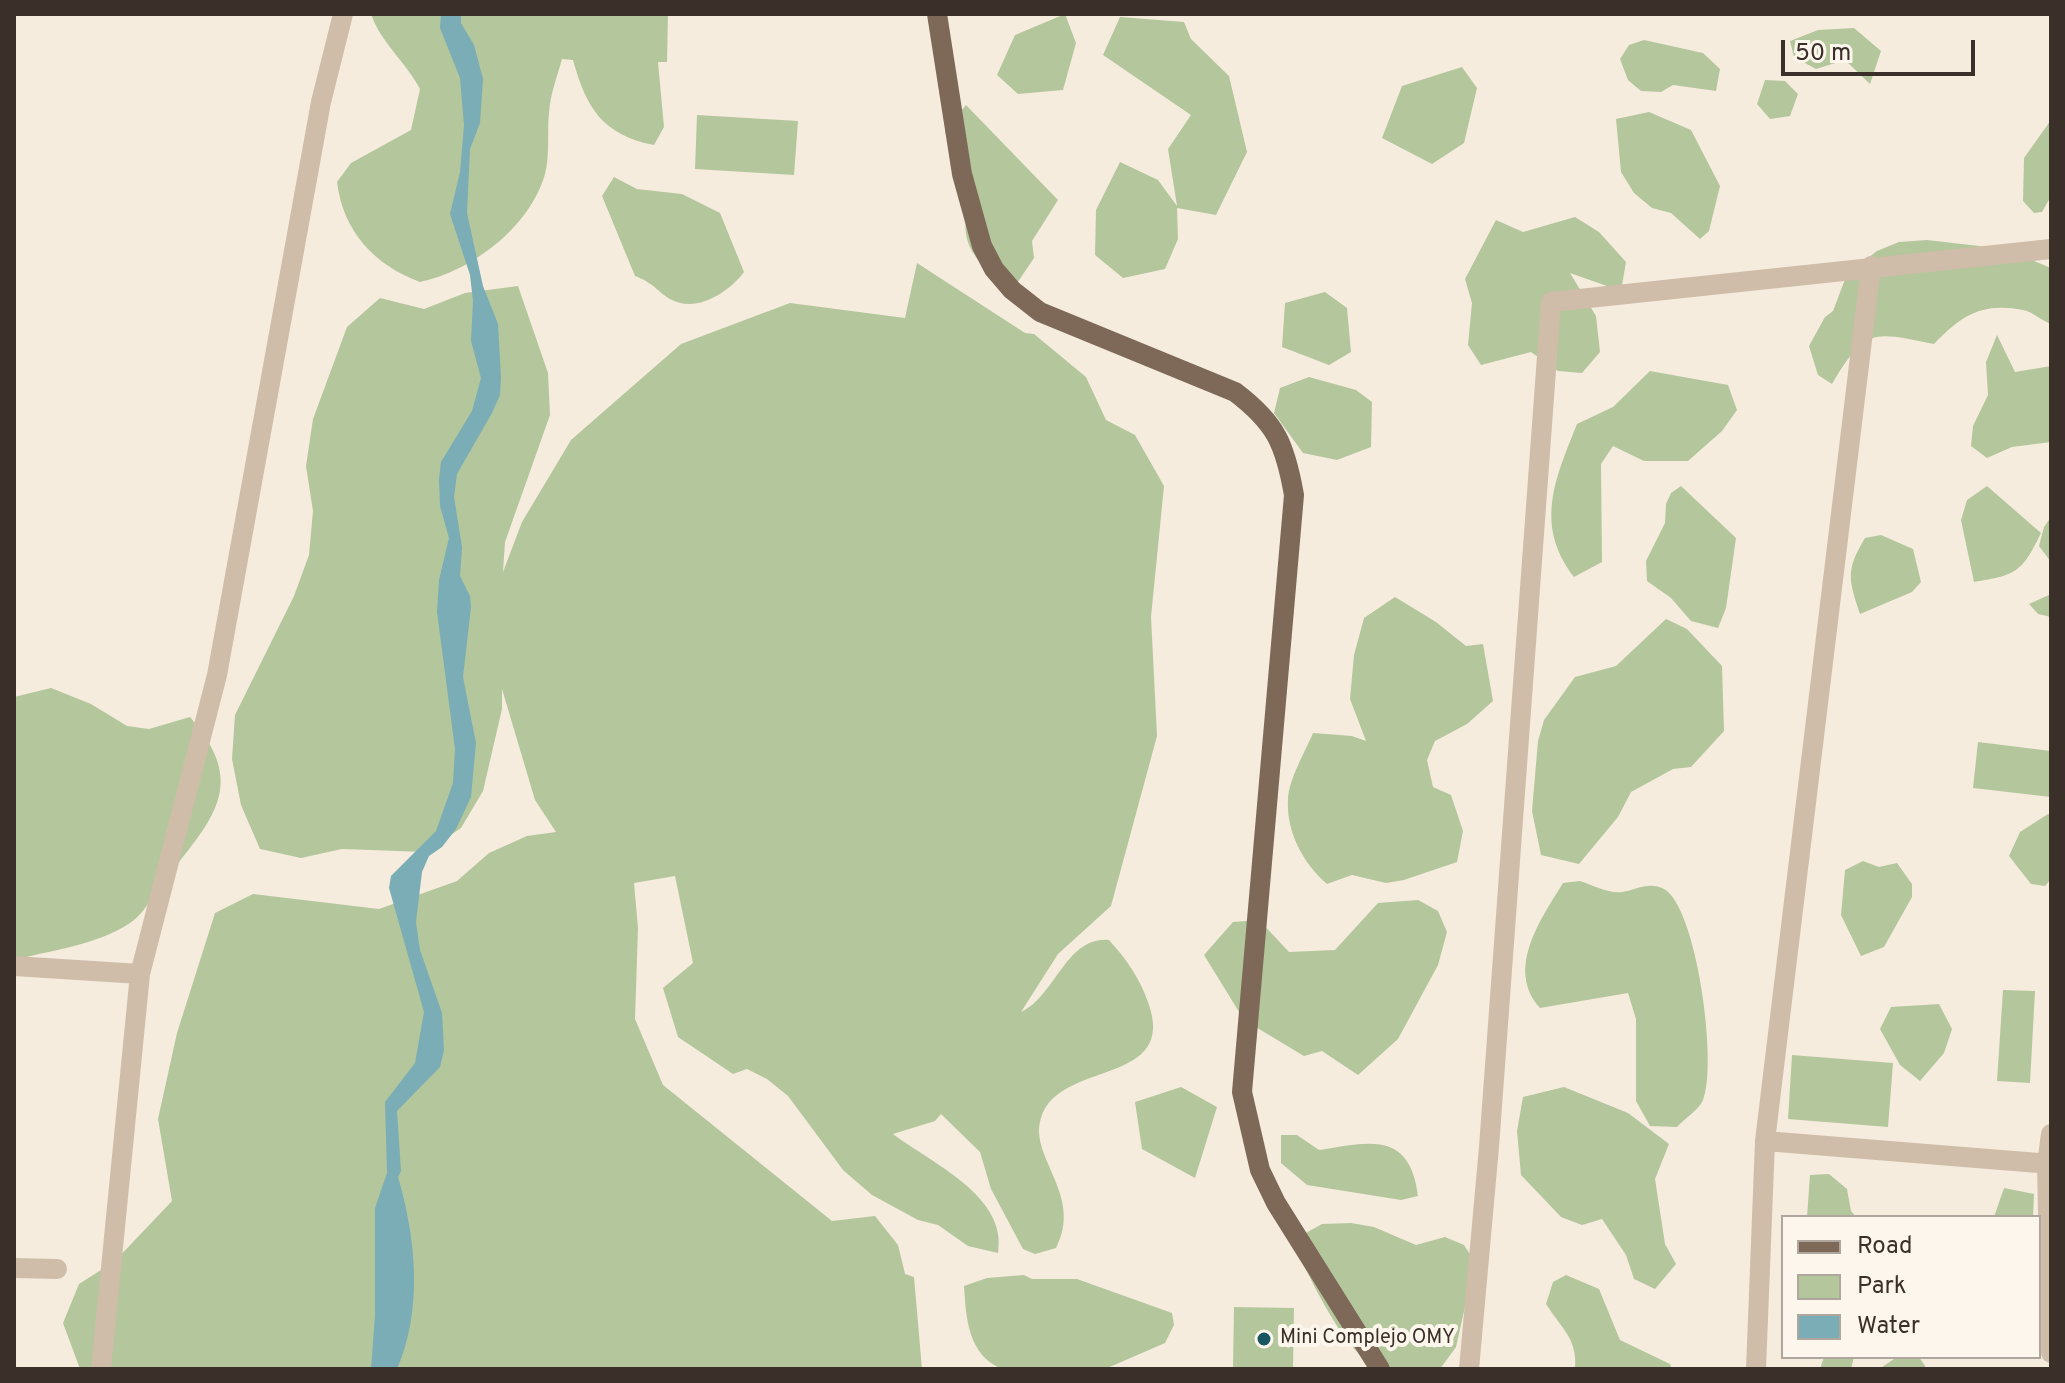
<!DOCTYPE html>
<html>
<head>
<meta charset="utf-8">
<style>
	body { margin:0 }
	#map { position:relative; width:2065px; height:1383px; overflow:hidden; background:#f5ecde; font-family:Overpass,sans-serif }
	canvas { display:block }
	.frame { position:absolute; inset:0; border:16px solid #3b3029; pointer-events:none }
	.legend { position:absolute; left:1781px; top:1215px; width:260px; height:144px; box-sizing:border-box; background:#fcf6ec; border:2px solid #afa79e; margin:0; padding:10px 14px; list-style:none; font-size:24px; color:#3b3029 }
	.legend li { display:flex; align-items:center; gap:16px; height:40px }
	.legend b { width:40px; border:2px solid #afa79e }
	.scale { position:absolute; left:1781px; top:40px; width:194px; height:36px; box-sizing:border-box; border:4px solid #3b3029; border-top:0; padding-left:10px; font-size:24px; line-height:28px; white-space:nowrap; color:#3b3029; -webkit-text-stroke:6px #fcf6ec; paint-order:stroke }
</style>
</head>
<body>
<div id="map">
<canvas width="2065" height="1383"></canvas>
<div class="frame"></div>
<ul class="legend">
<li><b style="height:10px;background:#7e6959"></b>Road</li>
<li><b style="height:22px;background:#b4c69c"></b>Park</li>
<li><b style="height:22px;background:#7aadb5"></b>Water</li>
</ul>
<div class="scale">50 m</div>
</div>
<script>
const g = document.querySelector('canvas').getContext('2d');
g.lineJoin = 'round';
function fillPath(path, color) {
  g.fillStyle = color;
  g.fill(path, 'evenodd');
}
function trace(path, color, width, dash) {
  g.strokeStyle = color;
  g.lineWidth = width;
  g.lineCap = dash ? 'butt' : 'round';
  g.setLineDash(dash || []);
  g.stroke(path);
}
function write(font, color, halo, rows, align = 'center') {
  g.font = font + ' Overpass,sans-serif';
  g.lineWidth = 8;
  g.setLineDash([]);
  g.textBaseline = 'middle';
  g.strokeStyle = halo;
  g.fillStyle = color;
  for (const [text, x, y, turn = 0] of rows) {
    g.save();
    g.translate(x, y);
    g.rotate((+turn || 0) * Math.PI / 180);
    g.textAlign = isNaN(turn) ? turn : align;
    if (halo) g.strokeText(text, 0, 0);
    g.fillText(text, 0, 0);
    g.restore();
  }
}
fillPath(new Path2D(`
	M371 14H668L667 62H658L664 127 654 145C602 135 586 107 573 60L562 59C557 77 550 95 549 113 547 132 550 156 545 174 530 227 472 271 420 282 374 265 343 231 337 182L351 163 411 130 420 89C406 62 381 43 371 14Z
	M1065 14 1076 43 1063 90 1018 94 997 75 1015 35Z
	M1120 17 1184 22 1191 39 1229 76 1247 152 1216 215 1177 208 1178 239 1165 269 1123 278 1095 255 1096 210 1120 162 1158 180 1177 206 1168 149 1191 115 1103 55Z
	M1854 28 1881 51 1870 84 1845 60 1816 69 1794 57 1790 41 1818 30Z
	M1644 40 1703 53 1720 69 1716 91 1673 85 1661 92 1641 91 1628 80 1620 59 1629 45Z
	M1462 67 1477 88 1464 143 1432 164 1382 138 1402 86Z
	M1765 80 1785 81 1798 94 1790 116 1770 119 1757 104Z
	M966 105 1058 200 1032 241 1034 258 1011 292C979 261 954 247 971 199L945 131Z
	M1649 112 1691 130 1720 186 1709 231 1700 239 1671 213 1652 208 1634 193 1621 172 1616 119Z
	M697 115 798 121 794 175 695 169Z
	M2051 120V196L2042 212 2034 213 2023 201 2024 158Z
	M614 177 637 189 682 194 720 213 744 272C729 292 697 313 672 300 658 293 656 284 635 276L602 196Z
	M1575 217 1599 232 1626 262 1621 291 1570 273 1596 316 1600 352 1582 373 1558 371 1531 352 1481 365 1468 345 1472 303 1465 279 1496 220 1523 232Z
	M1927 240 2005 249 2051 268V324C2042 321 2033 312 2023 310 1981 302 1961 316 1934 344 1872 331 1865 328 1832 384L1818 375 1809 346 1825 317 1833 311 1847 274 1877 251 1899 242Z
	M917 263 1025 333 1034 334 1086 377 1106 420 1135 435 1164 486 1151 617 1157 736 1111 906 1058 954 1021 1012C1055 997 1066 936 1109 940 1127 960 1139 977 1148 1002 1179 1087 1059 1059 1041 1118 1028 1157 1084 1195 1056 1248L1035 1254 1023 1249 991 1189 980 1152 941 1114 935 1121 893 1134C931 1163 1008 1196 998 1253L968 1246 938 1225 918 1220 872 1195 843 1170 788 1096 767 1079 747 1069 733 1074 678 1037 663 988 693 963 675 876 634 883 638 928 635 1019 663 1085 832 1221 875 1216 898 1245 905 1274 914 1277 922 1369H80L63 1323 79 1284 115 1261 172 1201 158 1119 177 1033 215 913 253 894 379 909 457 881 489 853 527 836 556 832 535 800 502 689V709L483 791 461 828 426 852 342 849 301 858 260 849 241 805 232 759 235 715 294 596 309 555 313 511 306 466 313 419 347 327 380 298 424 309 465 293 518 286 548 373 550 415 505 542 503 572 522 522 571 440 681 344 790 303 905 318Z
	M1325 292 1347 308 1351 352 1329 365 1282 347 1285 303Z
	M1997 335 2015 372 2051 366V442L2012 447 1987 458 1971 446 1973 426 1988 395 1986 362Z
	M1650 371 1728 385 1737 410 1722 431 1688 461H1644L1613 446 1601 464 1602 562 1574 577C1534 525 1555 479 1577 424L1613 407Z
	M1309 377 1356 390 1372 402 1371 447 1337 460 1303 453 1274 413 1280 388Z
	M1681 486 1736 538 1726 608 1718 628 1691 621 1671 598 1647 581 1646 561 1665 523 1666 504 1671 493Z
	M1987 486 2041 533C2022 572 2017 575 1974 582L1961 520 1967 500Z
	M2051 517V562L2039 546 2044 527Z
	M1881 535 1913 549 1921 582 1912 592 1860 614C1848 578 1846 570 1865 538Z
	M2051 594V617L2038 614 2029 604Z
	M1395 597 1436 622 1466 646 1483 644 1493 701 1467 724 1435 741 1427 760 1433 787 1451 795 1463 831 1457 862 1404 880 1386 883 1352 875 1327 884C1303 863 1286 832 1288 799 1289 779 1305 752 1313 733L1352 736 1366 741 1350 699 1354 655 1364 618Z
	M1666 619 1687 629 1722 666 1724 731 1691 767 1673 769 1631 792 1618 817 1579 864 1541 855 1532 811 1538 741 1544 720 1575 677 1616 666Z
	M51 688 91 704 127 726 149 729 190 717C248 784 214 817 169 875 157 890 145 913 130 923 97 945 52 950 14 960V697Z
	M1978 742 2051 751V797L1973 788Z
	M2048 814 2051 815V879L2045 886 2031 884 2009 856 2020 832Z
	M1863 861 1879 867 1897 863 1912 884V897L1884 947 1861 956 1841 915 1845 870Z
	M1580 881C1592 885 1610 894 1622 892 1636 890 1649 881 1664 889 1697 907 1718 1066 1703 1100 1699 1110 1684 1119 1677 1127L1650 1126 1636 1101V1019L1628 993 1540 1008C1505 969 1541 919 1563 883Z
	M1418 900 1438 911 1447 932 1438 965 1398 1039 1358 1075 1322 1051 1304 1056 1244 1020 1204 955 1233 922 1259 920 1289 952 1335 950 1378 903Z
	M2003 990 2035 991 2030 1083 1997 1081Z
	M1939 1004 1952 1029 1944 1053 1920 1081 1900 1065 1880 1029 1891 1007Z
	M1792 1055 1893 1063 1888 1127 1788 1119Z
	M1181 1087 1217 1107 1195 1178 1142 1149 1135 1102Z
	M1564 1087 1628 1113 1669 1144 1655 1179 1665 1244 1676 1264 1655 1289 1634 1279 1626 1255 1602 1219 1582 1225 1561 1217 1521 1175 1517 1131 1523 1097Z
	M1281 1135H1297L1319 1150C1369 1142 1410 1130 1418 1196L1401 1200 1307 1185 1281 1163Z
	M1829 1174 1847 1189 1851 1211 1856 1217H1807L1810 1175Z
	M2004 1188 2034 1194 2033 1217H1994Z
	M1351 1223 1374 1227 1416 1245 1445 1237 1464 1245 1475 1262 1456 1347 1440 1369C1422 1369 1402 1372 1384 1369 1346 1363 1305 1267 1290 1235L1295 1239 1322 1224Z
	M1024 1275 1032 1279H1077L1172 1313 1174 1325 1165 1343 1105 1369H1002C968 1355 966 1318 964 1286L987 1278Z
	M1566 1275 1599 1289 1620 1340 1670 1364 1672 1369H1575C1578 1339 1561 1328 1546 1304L1553 1282Z
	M1234 1307 1294 1308 1293 1369H1233Z
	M1824 1357H1854L1851 1369H1820Z
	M1897 1357H1919L1927 1369H1879Z`), '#b4c69c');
fillPath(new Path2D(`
	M441 14H461V23L474 45 483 79 480 123 470 149 467 213 483 286 498 324 501 377 500 395 492 413 457 474 454 497 462 547 460 576 470 596 471 607 463 677 476 743 471 797 456 829 442 847 429 856 422 872 416 922 420 950 442 1013 444 1050 440 1067 397 1111 401 1171 398 1177C416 1238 423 1310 397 1369H371L375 1316V1208L387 1173 385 1102 415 1063 424 1012 389 888 391 876 436 831 453 783 455 749 437 612 439 580 449 538 440 506 439 479 441 462 472 411 481 378 471 341 473 301 470 275 450 214 460 172 464 125 460 78 440 28Z`), '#7aadb5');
trace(new Path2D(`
	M14 966 140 974
	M2051 1134 2047 1164 2051 1353
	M1765 1141 2051 1164
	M14 1268 57 1269
	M101 1369 140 974 217 675 321 102 343 14
	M1469 1369 1489 1147 1551 302 2051 249
	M1756 1369 1765 1141 1871 266`), '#cfbda9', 20);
trace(new Path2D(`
	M937 14 962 174 982 246 994 269 1012 290 1040 312 1235 392C1276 423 1285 444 1294 495L1242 1092 1260 1170 1276 1203 1380 1369`), '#7e6959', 20);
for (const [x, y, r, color] of [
	[1264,1339,8,"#1a5661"]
]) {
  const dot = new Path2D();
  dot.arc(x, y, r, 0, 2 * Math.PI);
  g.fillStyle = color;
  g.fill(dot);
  trace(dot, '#fcf6ec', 3);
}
write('20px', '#3b3029', '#fcf6ec', [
	["Mini Complejo OMY",1280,1339]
], 'left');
</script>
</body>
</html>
